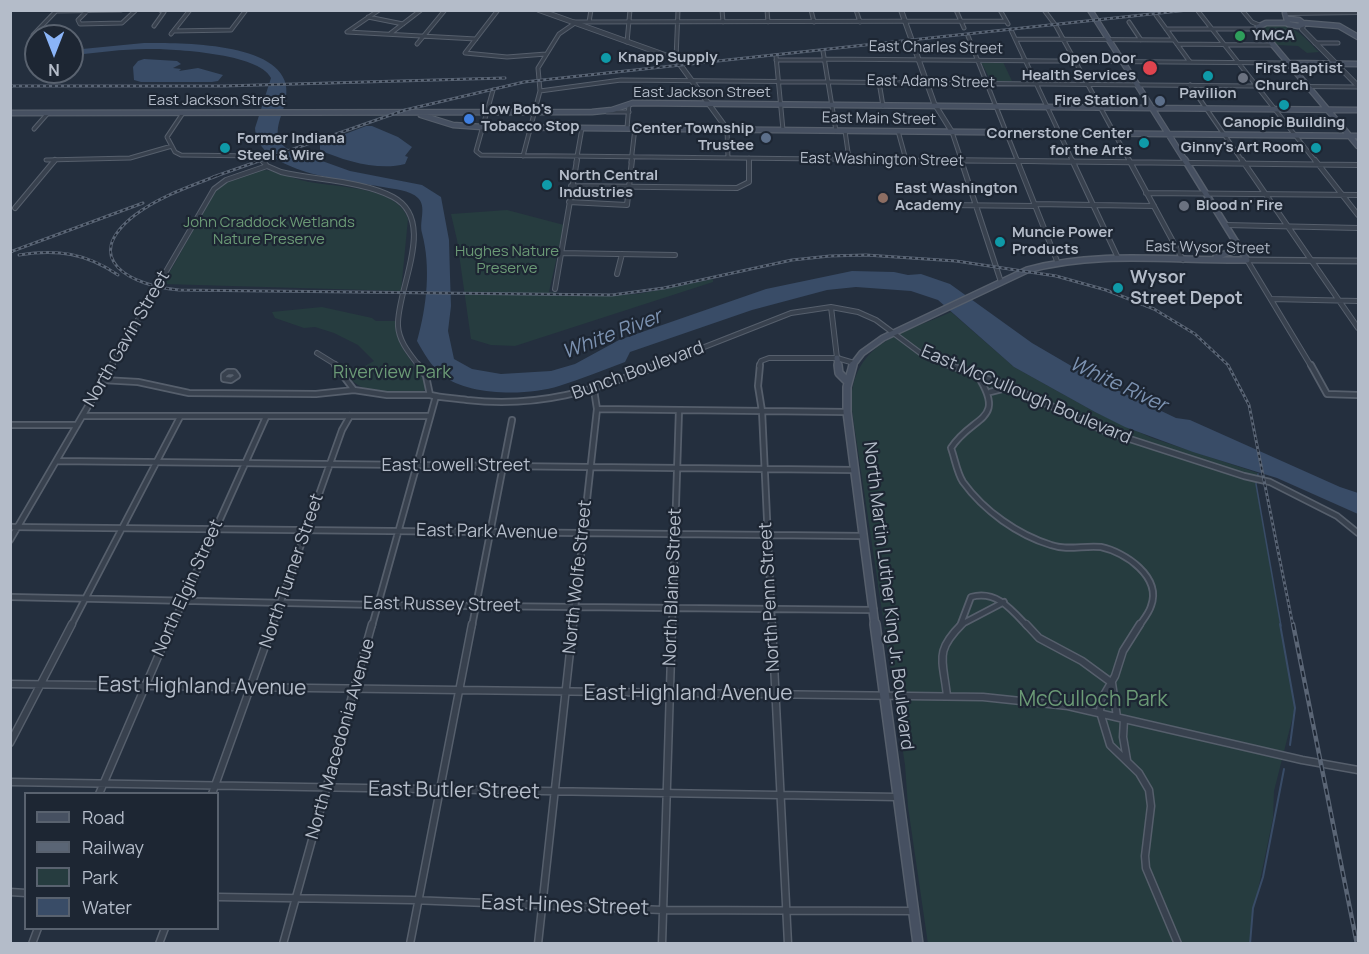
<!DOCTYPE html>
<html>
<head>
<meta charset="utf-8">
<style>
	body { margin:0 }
	#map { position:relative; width:1369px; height:954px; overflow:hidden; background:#242f3e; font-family:Manrope,sans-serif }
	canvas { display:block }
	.frame { position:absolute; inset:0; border:12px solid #b4bcc9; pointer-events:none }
	.legend { position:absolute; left:24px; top:792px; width:195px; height:138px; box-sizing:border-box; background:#1d2633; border:2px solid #59626f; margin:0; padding:8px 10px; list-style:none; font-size:18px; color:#b4bcc9 }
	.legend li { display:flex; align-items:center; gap:12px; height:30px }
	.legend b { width:30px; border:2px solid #59626f }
	.north { position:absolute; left:24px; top:24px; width:60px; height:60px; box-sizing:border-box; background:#1d2633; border:2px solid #59626f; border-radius:50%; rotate:180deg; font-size:16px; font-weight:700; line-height:24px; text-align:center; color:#b4bcc9 }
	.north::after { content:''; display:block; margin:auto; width:21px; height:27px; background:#8ab4f8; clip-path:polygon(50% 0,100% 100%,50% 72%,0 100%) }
</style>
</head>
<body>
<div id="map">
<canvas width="1369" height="954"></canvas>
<div class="frame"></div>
<ul class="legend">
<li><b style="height:8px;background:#465061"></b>Road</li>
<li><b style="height:8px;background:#5a6575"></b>Railway</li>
<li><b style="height:16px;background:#263c3f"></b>Park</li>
<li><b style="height:16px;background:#394c67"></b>Water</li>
</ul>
<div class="north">N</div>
</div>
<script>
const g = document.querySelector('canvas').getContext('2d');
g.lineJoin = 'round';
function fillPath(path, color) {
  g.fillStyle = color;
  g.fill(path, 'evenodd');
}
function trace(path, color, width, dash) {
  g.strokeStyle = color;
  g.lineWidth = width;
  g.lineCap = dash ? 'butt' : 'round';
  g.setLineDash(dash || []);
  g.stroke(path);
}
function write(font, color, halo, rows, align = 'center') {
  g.font = font + ' Manrope,sans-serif';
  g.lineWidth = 4.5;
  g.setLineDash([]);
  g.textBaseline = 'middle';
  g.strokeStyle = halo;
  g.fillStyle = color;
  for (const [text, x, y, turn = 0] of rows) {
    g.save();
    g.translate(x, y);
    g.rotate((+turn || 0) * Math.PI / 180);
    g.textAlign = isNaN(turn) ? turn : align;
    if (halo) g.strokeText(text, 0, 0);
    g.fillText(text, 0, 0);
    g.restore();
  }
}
fillPath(new Path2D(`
	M1270 24C1295 24 1302 35 1319 52L1307 53 1298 46 1277 45 1263 28Z
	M981 62H1003L1012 81H991Z
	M260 170C275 169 290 178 305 181 335 188 397 185 408 219L401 291 163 284 216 190 221 184Z
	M507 210 564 225 549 292 592 296 638 294 713 279V282L515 346 491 345 471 339 457 240 451 214Z
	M322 307 372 318 376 321H396C394 347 416 363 426 384L425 390C406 400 359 395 348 375L374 361 358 345 334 333 315 327 304 328 275 318 272 312Z
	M951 312 1014 367 1095 412 1152 438 1258 473 1256 484 1295 708 1274 791 1273 818 1252 919 1250 943 928 944 908 807 905 765 851 404C853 341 903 334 951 312Z`), '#263c3f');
fillPath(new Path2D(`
	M144 43C179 43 296 41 286 98 283 117 269 134 286 148L350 171 422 185 441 197 449 240 450 276 451 306 448 331 454 359 472 369 501 374 551 371 575 364 619 340 766 289 852 271 894 272 908 275 921 274 950 284 1032 343 1092 378 1176 418 1190 420 1340 487 1358 493V514L1277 478 1193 452 1125 427 1095 412 1014 367 938 300 911 291 856 287 827 290 752 310 630 352 625 362C603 370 581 379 559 386 528 396 468 396 442 375 432 367 423 352 417 341 427 306 431 267 422 233 419 221 427 207 418 198 410 190 393 189 383 187 350 181 256 173 255 128L271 78C259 53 173 49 147 49 122 49 97 53 72 55V50Z
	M144 59 177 61 181 64 173 68 181 69 179 71 198 68 223 75 218 81 212 82H141L134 80 133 67 138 61Z
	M372 126 398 137 412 147 405 156 408 157 405 164C379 171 344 161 320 150V145L324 142 366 126Z`), '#394c67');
trace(new Path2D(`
	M1258 474 1256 484 1281 626`), '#394c67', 1.5);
trace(new Path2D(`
	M1280 624 1295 708 1290 745
	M1250 944 1253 908 1263 877 1284 769`), '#394c67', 2);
const minorFar3 = new Path2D(`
	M379 10 347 32 476 39
	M498 10 465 53 507 57 546 54
	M722 10 723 22
	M767 10 768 22
	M811 10 814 22
	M856 10 860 22
	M956 10 964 28
	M1000 10 1008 24
	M1044 10 1056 26 1130 162
	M1242 10 1252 22 1259 25
	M57 11 121 10
	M87 11 78 20 80 24 122 23 136 10
	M1198 11 1316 162
	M1156 15 1190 62
	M368 17 403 24
	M574 22 1006 21
	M589 22 591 10
	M1129 22 1141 40
	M154 26 164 12 160 10
	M1166 29H1259
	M1011 30 1073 162
	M174 31 231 30 246 10
	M391 33 421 10
	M171 34 190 10
	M33 35 57 10
	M968 36 1018 162
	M1016 39 1174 40
	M627 42 630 10
	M1315 43H1338
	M417 44 445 10
	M1177 44 1272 45
	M823 51 836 131
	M776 56 783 130
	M676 59 678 10
	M824 59 1288 63
	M776 60H824
	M879 82 883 106
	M1190 85 1243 162
	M493 90 476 151 481 155 1075 162
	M540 91 621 80 1358 87
	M607 112H629
	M183 113 167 137 175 152 181 155 258 156 263 162
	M627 128 629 104
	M34 129 48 113
	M727 129 728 158
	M845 131 849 159
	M898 131 906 160
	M952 132 962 162
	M523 156 540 91 538 68 559 34 575 23
	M749 158V162
	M46 160 130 158 172 146
	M54 162 55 160
	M576 162 582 128
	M631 162 635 128`);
const minorFar2 = new Path2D(`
	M262 160 267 166 281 172C315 180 363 181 393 197 438 221 396 290 398 326 399 342 410 354 419 366
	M944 160 1358 165
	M961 160 1001 282
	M1017 160 1057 261
	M1072 160 1118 258
	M1129 160 1183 260
	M1242 160 1358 328
	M1315 160 1358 215
	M571 186 737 188 749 182V160
	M1146 193 1358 195
	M569 202 627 205 632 160
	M1035 204 1154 206
	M946 205 1035 206
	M15 208 55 160
	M1226 225 1358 228
	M560 253 675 255
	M1247 260 1311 366
	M617 274 622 254
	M555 289 577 160
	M1272 299 1358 301
	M831 307 837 358
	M317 353 338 366
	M111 366 214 189 226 180 267 166
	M656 366 791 313 831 307 858 312 876 320 923 355 953 366
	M759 366 761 361 769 358H837L854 363`);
const minorFar1 = new Path2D(`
	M335 365 354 390
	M418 365 426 376 430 395C442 398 454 398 467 400 539 408 593 391 659 365
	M760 365 758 386 762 411 772 626
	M949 365 1010 387 1105 431 1244 476 1270 482 1337 516 1358 533
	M1311 365 1327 394 1358 395
	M228 372H234L237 376 231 380 224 379V375Z
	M978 376C1007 422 972 415 951 448 955 459 957 473 963 482 984 511 1018 535 1051 545 1068 551 1084 545 1101 547 1125 552 1162 577 1151 606 1149 613 1143 620 1139 626
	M103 380 138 382 189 393 316 394 354 390 387 395H430
	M990 392 1010 387
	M597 409 847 412
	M83 416H430
	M10 425H77
	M57 461 855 470
	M10 527 864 536
	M10 540 112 365
	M10 597 379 605 874 610
	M962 624 1004 602
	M71 626 180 417
	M172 626 266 417
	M272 626 342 430 350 416
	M372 626 436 396
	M472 626 512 420
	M573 626 597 409 594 390
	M672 626 679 410
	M960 626 971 597C996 590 1011 609 1027 626`);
const minor = new Path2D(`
	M772 624 788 944
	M1026 624 1039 638 1082 661 1112 683 1117 717
	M1140 624 1123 651 1115 676 1101 700 1100 712 1110 745 1139 773 1149 790 1151 806 1145 856 1146 868 1178 944
	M10 684 983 697 1068 706 1302 760 1358 770
	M947 696C943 659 934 652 962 624
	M1124 719 1123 737 1127 760
	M10 743 72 624
	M10 782 897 797
	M99 794 172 624
	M212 794 273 624
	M10 892 26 893
	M218 897 411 900 663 910 914 911
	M32 944 38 928
	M159 944 165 928
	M283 944 372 624
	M410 944 472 624
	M538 944 573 624
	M662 944 672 624`);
const tertiaryFar1 = new Path2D(`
	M539 10 676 59 727 129
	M901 10 934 103 952 132
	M1285 13 1358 12
	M1303 25 1302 29 1358 86`);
const tertiary = new Path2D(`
	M1247 260 1358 261`);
const secondaryFar3 = new Path2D(`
	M1090 10 1186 162
	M1285 13 1288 24 1298 26 1304 24 1299 20 1288 19
	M1286 23H1266L1258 27 1358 146
	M1303 23 1339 26 1358 37
	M1288 63 1358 64
	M10 113 592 112 612 110 633 103 1358 110
	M421 115 453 125 482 127 1358 136`);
const secondaryFar2 = new Path2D(`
	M1216 257 1233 251 1236 242
	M837 358 838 366
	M852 366 862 353 883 338 1027 270C1099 250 1173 261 1247 260L1185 160`);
const secondaryFar1 = new Path2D(`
	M838 365 839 373 846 380
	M853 365 847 387V412L875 626`);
const secondary = new Path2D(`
	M875 624 918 944`);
trace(minorFar3, '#565f6c', 5);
trace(minorFar2, '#565f6c', 6);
trace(minorFar1, '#565f6c', 8);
trace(minor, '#565f6c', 9);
trace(tertiaryFar1, '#565f6c', 6);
trace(tertiary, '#565f6c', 7);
trace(secondaryFar3, '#565f6c', 7);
trace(secondaryFar2, '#565f6c', 8);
trace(secondaryFar1, '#565f6c', 10);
trace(secondary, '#565f6c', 12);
trace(minorFar3, '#38414e', 3);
trace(minorFar2, '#38414e', 4);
trace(minorFar1, '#38414e', 4.5);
trace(minor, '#38414e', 6);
trace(tertiaryFar1, '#38414e', 4);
trace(tertiary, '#38414e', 4.5);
trace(secondaryFar3, '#465061', 4.5);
trace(secondaryFar2, '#465061', 5);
trace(secondaryFar1, '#465061', 7);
trace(secondary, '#465061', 9);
const railFar1 = new Path2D(`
	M10 86H224L505 78
	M219 175C191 186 160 196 135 215 78 259 132 286 179 290L612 295 664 288 792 260 830 256 866 255 956 261 1056 276 1106 290 1154 309 1195 334 1228 365 1249 405 1293 626
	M213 177 405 110 524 82 1188 10
	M10 252 143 203
	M19 255C57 249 86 253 118 275`);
const rail = new Path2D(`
	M1293 624 1357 944`);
trace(railFar1, '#5a6575', 3);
trace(rail, '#5a6575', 4.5);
trace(railFar1, '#1d2633', 1.5, [3]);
trace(rail, '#1d2633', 2, [6]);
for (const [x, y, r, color] of [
	[1240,36,6,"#2e9e5b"],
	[606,58,6,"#0f9aa8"],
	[1150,68,8,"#e0444e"],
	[1208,76,6,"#0f9aa8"],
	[1243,78,6,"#6b7280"],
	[1160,101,6,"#5c6f8a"],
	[1284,105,6,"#0f9aa8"],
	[469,119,6,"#3f7fe0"],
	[766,138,6,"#5c6f8a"],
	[1144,143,6,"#0f9aa8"],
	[225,148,6,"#0f9aa8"],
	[1316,148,6,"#0f9aa8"],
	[547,185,6,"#0f9aa8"],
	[883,198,6,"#8d6e63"],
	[1184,206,6,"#6b7280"],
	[1000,242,6,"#0f9aa8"],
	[1118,288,6,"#0f9aa8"]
]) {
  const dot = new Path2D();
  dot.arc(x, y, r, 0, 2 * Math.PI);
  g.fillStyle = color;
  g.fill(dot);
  trace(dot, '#1d2633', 2);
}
write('bold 15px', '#b4bcc9', '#1d2633', [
	["YMCA",1252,36],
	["Knapp Supply",618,58],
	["Open Door",1136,59,"right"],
	["Health Services",1136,76,"right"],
	["First Baptist",1255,69],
	["Church",1255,86],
	["Pavilion",1208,94,"center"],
	["Fire Station 1",1148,101,"right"],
	["Low Bob's",481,110],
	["Tobacco Stop",481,127],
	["Canopic Building",1284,123,"center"],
	["Center Township",754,129,"right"],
	["Trustee",754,146,"right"],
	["Cornerstone Center",1132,134,"right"],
	["for the Arts",1132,151,"right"],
	["Former Indiana",237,139],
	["Steel & Wire",237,156],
	["Ginny's Art Room",1304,148,"right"],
	["North Central",559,176],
	["Industries",559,193],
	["East Washington",895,189],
	["Academy",895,206],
	["Blood n' Fire",1196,206],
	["Muncie Power",1012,233],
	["Products",1012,250]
], 'left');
write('15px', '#b4bcc9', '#1d2633', [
	["East Charles Street",936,48,1],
	["East Adams Street",931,82,1],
	["East Jackson Street",702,93],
	["East Jackson Street",217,101],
	["East Main Street",879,119,1],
	["East Washington Street",882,160,1],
	["East Wysor Street",1208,248,1]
]);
write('15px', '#6b9a76', '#1d2633', [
	["John Craddock Wetlands",269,223],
	["Nature Preserve",269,240],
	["Hughes Nature",507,252],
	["Preserve",507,269]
]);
write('bold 18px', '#b4bcc9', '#1d2633', [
	["Wysor",1130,278],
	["Street Depot",1130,299]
], 'left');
write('18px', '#b4bcc9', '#1d2633', [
	["North Gavin Street",127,339,-60],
	["Bunch Boulevard",638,371,-20],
	["East McCullough Boulevard",1026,395,23],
	["East Lowell Street",456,466],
	["East Park Avenue",487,532,1],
	["North Turner Street",292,571,-71],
	["North Wolfe Street",578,577,-84],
	["North Blaine Street",673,587,-88],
	["North Elgin Street",188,588,-66],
	["North Martin Luther King Jr. Boulevard",888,596,83],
	["North Penn Street",770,597,-93],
	["East Russey Street",442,605,1],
	["North Macedonia Avenue",341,739,-74]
]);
write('18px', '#6b9a76', '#1d2633', [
	["Riverview Park",392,373]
]);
write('italic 20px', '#7c92b1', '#1d2633', [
	["White River",612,335,-21],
	["White River",1118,385,25]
]);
write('21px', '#b4bcc9', '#1d2633', [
	["East Highland Avenue",202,687,1],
	["East Highland Avenue",688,694],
	["East Butler Street",454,791,1],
	["East Hines Street",565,906,2]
]);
write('21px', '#6b9a76', '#1d2633', [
	["McCulloch Park",1093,700]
]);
</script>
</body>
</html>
